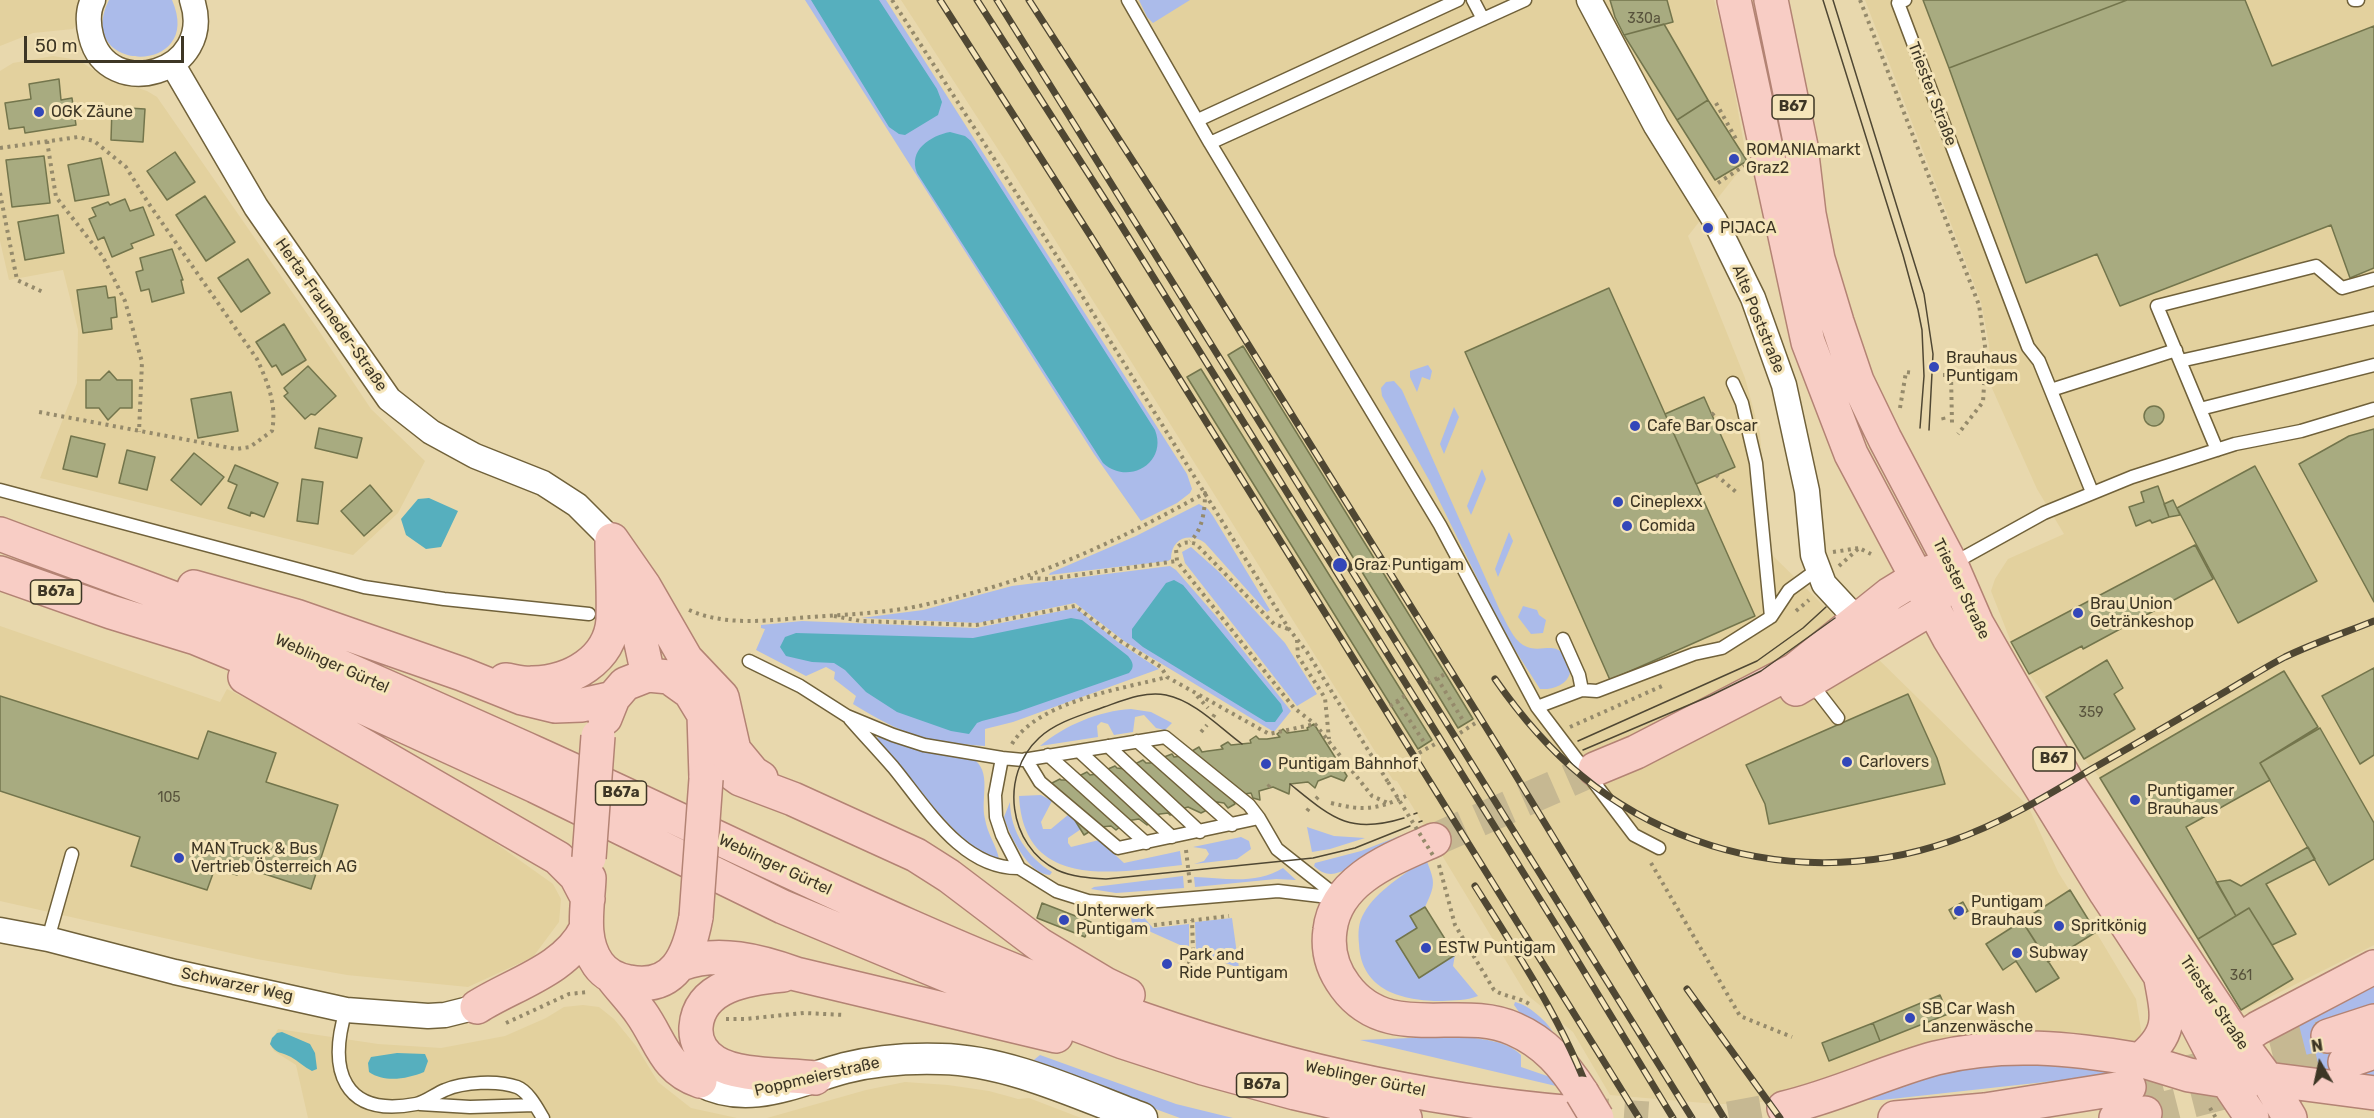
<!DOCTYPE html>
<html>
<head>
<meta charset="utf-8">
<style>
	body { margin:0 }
	#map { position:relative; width:2374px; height:1118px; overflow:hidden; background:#e8d8ad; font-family:Rubik,sans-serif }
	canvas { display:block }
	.north { position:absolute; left:2290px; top:1034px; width:60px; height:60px; -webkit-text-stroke:4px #f5e5ba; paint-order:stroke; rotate:351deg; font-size:16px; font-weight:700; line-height:24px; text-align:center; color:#3d3625 }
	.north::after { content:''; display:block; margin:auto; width:21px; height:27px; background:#3d3625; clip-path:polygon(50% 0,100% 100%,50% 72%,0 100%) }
	.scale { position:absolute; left:24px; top:36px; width:160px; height:27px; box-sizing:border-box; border:3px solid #3d3625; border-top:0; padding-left:8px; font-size:18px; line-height:21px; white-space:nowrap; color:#3d3625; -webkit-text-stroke:4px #f5e5ba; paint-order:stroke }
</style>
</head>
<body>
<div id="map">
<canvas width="2374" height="1118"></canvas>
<div class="north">N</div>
<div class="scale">50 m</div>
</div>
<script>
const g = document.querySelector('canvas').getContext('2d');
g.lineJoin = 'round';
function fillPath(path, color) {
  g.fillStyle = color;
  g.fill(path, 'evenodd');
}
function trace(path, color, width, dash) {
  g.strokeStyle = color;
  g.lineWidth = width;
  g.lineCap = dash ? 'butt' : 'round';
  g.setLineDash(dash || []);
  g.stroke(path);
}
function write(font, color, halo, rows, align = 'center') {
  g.font = font + ' Rubik,sans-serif';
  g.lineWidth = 6;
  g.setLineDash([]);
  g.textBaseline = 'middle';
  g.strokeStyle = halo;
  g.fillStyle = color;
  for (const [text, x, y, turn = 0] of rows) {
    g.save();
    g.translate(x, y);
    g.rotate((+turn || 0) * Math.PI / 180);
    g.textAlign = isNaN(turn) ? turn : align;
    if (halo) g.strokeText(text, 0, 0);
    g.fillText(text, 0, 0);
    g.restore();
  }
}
fillPath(new Path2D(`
	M0 0H93L73 29 33 33 0 46Z
	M901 0H1714L1727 50 1747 161 1688 236 1745 378 1760 434 1770 553 2028 806 2058 872 2096 932 2136 999 2143 1042 2095 1040 1779 1100 1742 1104H1716L1610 1095 1573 1032 1526 994 1397 781 1393 780 1005 160Z
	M1865 0H2374V945L2242 1011 2100 778 2084 759 2046 697 2029 674 2011 642 1991 591 1995 579 2008 559 2064 534 2037 489 1991 386 1989 344 1981 302Z
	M53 56 78 60 105 77 147 91 157 97 317 328 371 409 425 461 398 513 353 555 40 478 77 383 78 330 63 270 9 280 0 241V71L13 63Z
	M0 626 220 702 227 689 282 717 456 815 553 884 561 899 559 922 533 957 468 987 347 975 257 959 0 901Z
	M583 1005 599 1007 614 1019 636 1046 658 1082 691 1108 737 1118H308L296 1065 274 1051 270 1044 278 1029 378 1044 441 1048 505 1036 546 1018 564 1007Z
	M905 1082 948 1085 989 1091 1018 1099 1029 1098 1081 1118H767L866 1090Z`), '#e3d19e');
fillPath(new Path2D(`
	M109 0H172C206 77 72 74 109 0Z
	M805 0H886L1187 474 1192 489 1190 493 1177 503 1141 521 1094 454Z
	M1139 0H1190L1153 23 1147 17Z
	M1428 365 1432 371 1430 380 1422 377 1417 392 1410 377V371Z
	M1394 381 1402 390 1501 613C1507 623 1513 639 1523 645 1543 657 1562 632 1570 673 1567 685 1552 690 1540 689L1515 650 1488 600 1429 480 1382 396 1381 388 1386 382Z
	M1454 407 1459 417 1444 454 1440 444Z
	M1482 469 1486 479 1471 515 1467 506Z
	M1199 504 1208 509 1213 516 1270 610 1267 612 1205 543C1190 532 1171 538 1171 559L1168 561 1049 575 1050 573 1136 536Z
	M1509 532 1513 541 1498 577 1495 569Z
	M1191 547 1219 572 1285 643 1317 694 1297 706 1185 563 1182 552Z
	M1170 566 1176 570 1216 616 1291 711 1274 732 1124 641 1075 603 978 623 861 618 923 610 1012 586Z
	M1523 606 1537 610 1539 615 1546 620 1543 633 1531 634 1518 617Z
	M1076 608 1118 642 1159 669 1013 722 985 729V746C926 742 903 735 853 704L856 696 834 679 835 672 826 667 806 676 756 650 765 629 761 628V625L802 621 976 628Z
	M1131 709 1151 712 1172 723 1165 730 1156 728 1144 715 1135 717 1133 732 1114 735 1108 724 1101 722 1097 726 1098 737 1040 746C1065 725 1099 711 1131 709Z
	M879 736 925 752 972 758C993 771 980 798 985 819 987 833 997 847 999 859 955 848 911 773 878 741L877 738Z
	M1041 795 1052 801 1041 822 1043 829H1051L1069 814 1084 827 1068 838V843L1071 847 1099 840 1124 863 1180 851 1182 865C1116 872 1024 892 1019 796Z
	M1010 802C1010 831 1028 858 1052 872L1050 875C1029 875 1009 835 1004 817Z
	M1425 826C1406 837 1351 873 1331 874 1325 874 1319 871 1314 866L1315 863 1361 851Z
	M1307 827 1334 836 1365 838 1330 849 1312 852Z
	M1241 837 1249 841 1251 849 1237 859 1194 864 1204 861 1209 854 1206 849 1193 847Z
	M1426 859C1435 882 1436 884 1425 907L1455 955 1453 966 1478 996C1466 1001 1455 1000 1442 1001 1403 1001 1361 991 1359 944 1358 933 1358 923 1364 913 1376 891 1406 873 1426 859Z
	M1283 868 1296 880 1276 879 1195 887 1194 877C1224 878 1256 885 1283 868Z
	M1183 876 1184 888 1116 893 1091 889 1094 887Z
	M1141 914 1153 928 1189 924V949L1142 928 1133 937 1131 916Z
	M1232 918 1239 968 1196 952 1195 922Z
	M2374 981V1003L2319 1023 2354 1075 2362 1078 2366 1071 2374 1068V1081L2308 1074 2279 1039V1033Z
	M1515 1002C1529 1005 1548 1022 1554 1034L1519 1012 1514 1005Z
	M1463 1036C1483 1040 1506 1040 1521 1055V1067L1553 1078 1556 1086 1360 1040Z
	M1040 1055 1176 1104 1233 1118H1180L1030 1063Z
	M1997 1060 2114 1067 2108 1075 1882 1100H1851L1940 1070Z`), '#abbbea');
fillPath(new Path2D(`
	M811 0H879L937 89 942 102 938 115 905 135 899 134 889 127Z
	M950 132 965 136 971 141 1155 430C1168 463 1128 486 1103 463L917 173C908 150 930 136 950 132Z
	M429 498 458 511 441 547 426 549 406 535 401 519 418 499Z
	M1174 580 1183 585 1281 704 1283 711 1275 722H1266L1143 647 1132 638V629L1166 583Z
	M1071 618 1082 620 1128 656C1133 662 1135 667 1129 673L1017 712 982 721 977 723 969 734 951 731 897 712 866 692 845 670 834 663 812 662 786 656 780 647 785 637 796 633 973 638Z
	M282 1032 310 1044 315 1053 317 1069 312 1071C304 1067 298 1061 291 1057 282 1052 276 1054 270 1044L272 1038 277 1033Z
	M397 1053 425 1054 428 1061 424 1072C407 1079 385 1083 369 1072L368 1063 371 1057Z`), '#56afbe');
const building = new Path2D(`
	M1610 0H1667L1673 22 1624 35 1615 17Z
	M1923 0H2127L1949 68Z
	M2127 0H2245L2272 66 2374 26V268L2350 278 2331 225 2120 306 2097 254 2026 283 1949 68Z
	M1664 24 1708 100 1677 120 1624 35Z
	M59 79 61 100 72 98 76 125 25 133 24 127 9 129 5 103 31 99 29 84Z
	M1708 100 1747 161 1715 180 1677 120Z
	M112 107 145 109 143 142 111 140Z
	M175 152 195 182 167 200 147 171Z
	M44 156 50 203 12 207 6 160Z
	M101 158 109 195 75 201 68 165Z
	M205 196 235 242 206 261 176 215Z
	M125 199 130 211 143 207 154 235 131 244 133 248 112 257 104 237 98 240 89 219 96 216 92 208 108 202 110 205Z
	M58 215 64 253 25 260 18 222Z
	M172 249 183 280H181L184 293 152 302 149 289 141 291 136 272 143 270 140 258Z
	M248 259 270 293 241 312 218 278Z
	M106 286 108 298 115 297 117 317 111 318 112 329 83 333 77 290Z
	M1609 288 1755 616 1610 680 1465 352Z
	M284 324 306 360 282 375 276 365 272 367 256 342Z
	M1243 346 1445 673 1473 719 1458 728 1430 682 1228 355Z
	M308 366 336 396 315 415 311 414 305 419 284 396 288 393 284 388Z
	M1201 369 1432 740 1418 749 1187 377Z
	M109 371 117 380H132V408H120L108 420 99 408H86V380H100Z
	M231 392 238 431 198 438 191 399Z
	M1704 397 1735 467 1696 484 1665 414Z
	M2144 416a10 10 0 1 1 20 0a10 10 0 1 1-20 0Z
	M319 428 362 438 357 458 315 448Z
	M2374 429V602L2299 464 2349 436Z
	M71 436 105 444 97 477 63 469Z
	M127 450 155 457 147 490 119 483Z
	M194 453 224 477 201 505 171 480Z
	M235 465 278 483 264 517 251 512 250 516 228 508 237 485 228 481Z
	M2255 466 2317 581 2238 623 2177 508Z
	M302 479 323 482 318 524 297 521Z
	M370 485 392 511 364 536 341 511Z
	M2158 486 2169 517 2152 523 2150 520 2136 526 2129 507 2144 502 2141 492Z
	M2173 500 2180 515 2169 517 2164 504Z
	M2195 545 2213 579 2083 649 2082 646 2029 674 2011 642Z
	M2107 660 2123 688 2114 694 2135 729 2084 759 2046 697Z
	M2374 668V755L2360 764 2322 696Z
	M2284 671 2318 727 2260 763 2270 780 2186 827 2236 916 2198 939 2100 778Z
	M1908 694 1937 758 1945 784 1769 824 1765 804 1746 765Z
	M0 696 198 759 208 731 276 753 266 782 338 805 311 889 240 866 237 875 215 868 207 890 131 866 140 837 0 791Z
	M1314 724 1347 776 1344 781 1331 776 1318 781 1315 788 1308 782 1290 784 1289 794 1273 787 1259 791 1260 800 1253 798 1251 793 1231 796 1235 804 1228 808 1224 803 1217 802 1203 805 1207 810 1201 813 1188 807 1175 811 1177 813 1170 815 1168 813 1160 814 1147 817 1150 820 1147 825 1139 819 1119 822 1121 826 1116 830 1111 826 1090 828 1092 830 1084 835 1052 783 1060 779 1061 780H1071L1087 772 1090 775 1110 772 1108 769 1115 766 1117 768 1125 769 1143 760 1146 763H1150L1166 759 1164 757 1172 754 1174 757 1182 756 1194 753 1192 751 1199 747 1202 752 1208 751 1223 749 1221 746 1228 742 1231 745 1251 743 1250 740 1256 736 1259 739H1267L1280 737 1277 734 1283 729 1287 733 1308 730 1307 728Z
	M2320 728 2374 823V859L2329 885 2260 763Z
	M2308 847 2315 859 2266 884 2296 934 2272 945 2249 908 2236 916 2216 882 2230 880 2241 886Z
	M2070 890 2096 932 2048 962 2022 921Z
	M1963 902 1968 911 1954 919 1949 910Z
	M1042 903 1091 922 1085 937 1037 918Z
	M1425 907 1455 955 1419 978 1396 941 1417 928 1410 916Z
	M2249 908 2293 979 2241 1010 2198 939Z
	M2022 921 2059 978 2036 992 2016 961 2003 970 1986 944Z
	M1940 995 1948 1014 1880 1041 1873 1023Z
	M1873 1023 1880 1041 1829 1061 1822 1043Z`);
fillPath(building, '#a8ab80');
trace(building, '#73754c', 1.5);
trace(new Path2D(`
	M1434 840 1595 769
	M2129 1087 2328 1036
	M1575 1113 1648 1118
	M2145 1113 2345 1062
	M1729 1118 1784 1108`), '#c6b892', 33, [33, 16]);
const service = new Path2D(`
	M1128 0 1210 143
	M1473 0 1483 19
	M1525 0 1210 143 1440 525 1537 707 1634 835 1659 848
	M1905 0 1898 3 2028 347 2039 361 2092 492
	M2354 0H2358
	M1198 120 1458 0
	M2180 361 2374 318
	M1733 383 1742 403 1756 463 1771 617
	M2051 390 2176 350
	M2200 409 2374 365
	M2217 450 2157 306 2316 266 2342 288 2374 279
	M0 490 364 587 444 599 589 614
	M1952 564 2044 513 2132 477 2235 444 2301 431 2374 409
	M1563 639 1579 675 1582 690
	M749 661 800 686 847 716 893 735 924 745 1002 758 1023 760 1165 737 1249 805 1259 818 1277 849 1339 898
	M1811 683 1838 718
	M1537 707 1582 690 1597 691 1694 654 1722 648 1771 617 1789 590 1818 569
	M850 719C864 735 879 751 893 767 926 807 962 869 1019 868
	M1137 741 1232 825
	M1108 746 1200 832
	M1079 751 1172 837
	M1048 755 1146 843
	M1002 758 995 795 996 817 1002 835 1019 868 1056 891 1088 901 1122 904 1278 891 1337 898
	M1026 759 1040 782 1118 848 1259 818
	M48 939 72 854
	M346 1010C328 1069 342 1118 416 1104 426 1102 435 1094 445 1090 463 1082 498 1080 517 1087 528 1091 537 1108 543 1118
	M420 1104 470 1107 535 1105`);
const minor = new Path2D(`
	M93 0C87 12 88 24 91 36 107 103 217 74 192 0
	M1589 0 1656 126 1715 221 1753 298 1784 385 1807 491 1813 555 1824 584 1850 612 1862 615
	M173 65 256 207 389 399 431 432 475 456 543 483 577 505 612 540
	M0 930 48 939 175 972 346 1010 428 1016 445 1015 477 1007`);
const tertiary = new Path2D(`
	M700 1081C749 1107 796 1081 845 1068 877 1060 908 1058 941 1059 1007 1060 1080 1095 1142 1118`);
const primary = new Path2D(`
	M1734 0 1808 342 1851 454 1949 638 2106 893 2161 977 2194 1018 2227 1081 2252 1118
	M1771 0 1801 146 1809 214 1818 259 1837 322 1857 381 1885 439 1951 564 1977 624 2068 783 2239 1041 2267 1079 2290 1118
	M0 534C90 568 181 599 269 636 358 673 445 713 533 752 726 839 915 937 1114 1009 1262 1063 1418 1100 1575 1113
	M612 540 644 586 686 659 722 697 734 750 753 773 761 778
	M0 573 111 612 196 638 358 705 535 786 783 907 956 979 1123 1042 1203 1068 1295 1093 1405 1118
	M627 578 648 675
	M194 587 296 616 462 674 522 698 555 706 582 705 613 698
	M245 677 558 858 576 876 588 899
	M505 680C514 681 524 684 533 683 571 682 610 660 613 620 614 594 612 566 612 540
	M1796 689 1932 608 1940 589
	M605 718 613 698 625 684 648 675 669 677 690 692 704 715 706 777
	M707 755 740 779 793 799 916 855 949 876 1040 945 1105 984 1128 995
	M1595 769 1636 752 1795 670 1890 594 1916 578 1936 570
	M1434 840C1392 859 1336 879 1330 930 1327 951 1333 970 1345 986 1388 1045 1460 1004 1514 1029 1546 1043 1564 1065 1582 1093
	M589 878C588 906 580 939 598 964 605 974 617 980 629 982 675 991 689 955 696 917
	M681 964C718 950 760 961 796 974L1056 1036
	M783 975C749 978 699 985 696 1027 695 1042 702 1054 715 1062 739 1077 786 1074 815 1078
	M612 977C621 989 632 1000 641 1013 661 1041 664 1069 700 1081
	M477 1007C513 984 566 970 586 929
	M2328 1036 2374 1021
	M2239 1041 2258 1028 2374 967
	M2140 1060 2189 1075 2227 1081 2242 1088
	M2345 1062 2374 1052
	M2253 1070 2267 1079 2374 1093
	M1784 1108C1836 1096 1884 1072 1936 1058 2005 1041 2071 1048 2140 1060 2173 1033 2168 1017 2161 979
	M1895 1118 1985 1110 2129 1087
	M2116 1118 2145 1113`);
trace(service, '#70613a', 15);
trace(minor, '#70613a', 27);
trace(tertiary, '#70613a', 33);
trace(primary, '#b38374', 36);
trace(new Path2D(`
	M892 0 1076 286 1289 629 1307 652 1388 782
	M1860 0 1979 305 1986 353 1983 402 1958 434
	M1716 103 1736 139
	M47 141 56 197 103 257 125 301 142 362 139 432
	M0 148 78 137 94 141 126 167 149 204 257 359C268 383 277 405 272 431L250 447 236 449 39 412
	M1718 183 1744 166
	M0 193 17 280 43 292
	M1943 375H1951L1952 423
	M1900 408 1906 372 1914 373
	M1712 415 1716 411
	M1943 417 1944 421
	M1716 475 1736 492
	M1833 552 1859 548
	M1839 566 1859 548 1871 554
	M1030 578 1049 579 1177 561
	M689 610C727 627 771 620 810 617 851 614 893 613 932 603 1035 580 1114 543 1205 493 1205 509 1203 530 1190 541
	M1796 611 1809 600
	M834 616 861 621 976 625 1075 606 1119 640 1161 667 1167 677 1269 734 1315 724
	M1288 629 1274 624 1196 544C1188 541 1181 542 1176 549L1177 561 1183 569 1294 708 1315 724 1372 796 1390 804
	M1297 640 1298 656 1325 698 1329 739
	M1437 678 1464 722
	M1428 683 1447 673
	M1197 696 1208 708
	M1397 701 1424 742
	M1390 706 1406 695
	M1213 717 1215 714
	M1570 727 1662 686
	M1201 732 1207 725
	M1460 733 1477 722
	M1012 744C1038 701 1122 689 1167 677
	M1419 753 1435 744
	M1268 787 1272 782
	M1316 799 1320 795
	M1331 803C1363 811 1376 810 1406 796
	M1307 811 1310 807
	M1186 850 1190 884
	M1651 863 1740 1016 1792 1037
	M1439 865 1455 925 1494 990C1505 997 1519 997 1531 1005
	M1154 925 1229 916
	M1186 972 1193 951 1192 920
	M726 1019H745L804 1013 844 1015
	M506 1023 569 994 588 992
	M2210 1108 2216 1118`), '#958a6b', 4, [3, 4.5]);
trace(service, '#fff', 12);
trace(minor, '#fff', 24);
trace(tertiary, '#fff', 30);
trace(primary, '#f8cdc5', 33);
trace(new Path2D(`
	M1823 0 1903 255 1918 310 1922 330 1924 376 1920 428
	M1833 0 1924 294 1933 354 1929 430
	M1578 741 1757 661 1803 628 1826 607
	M1242 744C1219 727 1195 701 1166 695 1145 691 1124 700 1104 707 1082 715 1056 722 1039 738 999 775 1008 846 1057 870 1072 877 1089 878 1106 879L1313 858 1355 848 1410 826
	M1583 750 1710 696 1761 671 1835 618
	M1290 784C1332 818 1349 835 1404 818
	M1414 814 1417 813
	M1419 822 1422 821`), '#4f4733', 1.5);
const rail = new Path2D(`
	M940 0 1090 235 1639 1118
	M977 0 1116 217 1557 927 1673 1118
	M997 0 1692 1118
	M1029 0 1169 217 1507 761 1724 1118
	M1495 679C1547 754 1608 809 1695 840 1777 870 1869 870 1951 841 2000 824 2045 797 2090 770 2132 746 2174 722 2216 697 2239 684 2262 669 2285 657 2314 643 2344 633 2374 621
	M1475 886C1523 962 1570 1032 1598 1118
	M1687 989 1780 1118`);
trace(rail, '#4f4733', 7);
trace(rail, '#f5e5ba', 4.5, [14]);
const primaryBridge = new Path2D(`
	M589 858 598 736
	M696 917 706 779
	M1582 1093 1597 1118`);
trace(primaryBridge, '#b38374', 36, []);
trace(new Path2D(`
	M1388 782 1434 857`), '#958a6b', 4, [3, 4.5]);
trace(primaryBridge, '#f8cdc5', 33);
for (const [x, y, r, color] of [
	[39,112,6,"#3347b9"],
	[1734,159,6,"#3347b9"],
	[1708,228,6,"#3347b9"],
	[1934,367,6,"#3347b9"],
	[1635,426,6,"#3347b9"],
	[1618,502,6,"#3347b9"],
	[1627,526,6,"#3347b9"],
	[1340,565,8,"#3347b9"],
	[2078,613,6,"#3347b9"],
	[1847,762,6,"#3347b9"],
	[1266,764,6,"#3347b9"],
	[2135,800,6,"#3347b9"],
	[179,858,6,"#3347b9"],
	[1959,911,6,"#3347b9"],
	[1064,920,6,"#3347b9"],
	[2059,926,6,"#3347b9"],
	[1426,948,6,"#3347b9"],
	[2017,953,6,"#3347b9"],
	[1167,964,6,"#3347b9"],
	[1910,1018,6,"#3347b9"]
]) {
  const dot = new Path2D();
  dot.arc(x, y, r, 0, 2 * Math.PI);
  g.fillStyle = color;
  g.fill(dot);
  trace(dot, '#f5e5ba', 2);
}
write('14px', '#58533c', null, [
	["330a",1644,19],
	["359",2091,713],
	["105",169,798],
	["361",2241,976]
]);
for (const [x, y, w] of [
	[1793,107,42],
	[56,592,51],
	[2054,759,42],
	[621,793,51],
	[1262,1085,51]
]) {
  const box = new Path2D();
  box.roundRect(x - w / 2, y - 12, w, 24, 4.5);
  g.fillStyle = '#f5e5ba';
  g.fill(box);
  trace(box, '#3d3625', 1.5);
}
write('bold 15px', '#3d3625', null, [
	["B67",1793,107],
	["B67a",56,592],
	["B67",2054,759],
	["B67a",621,793],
	["B67a",1262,1085]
]);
write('16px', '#3d3625', '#f5e5ba', [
	["Triester Straße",1932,94,69],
	["Herta-Frauneder-Straße",331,315,55],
	["Alte Poststraße",1758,319,68],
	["Triester Straße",1961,589,64],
	["Weblinger Gürtel",332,664,24],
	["Weblinger Gürtel",775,865,25],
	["Schwarzer Weg",237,985,12],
	["Triester Straße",2214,1003,56],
	["Poppmeierstraße",817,1077,-13],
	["Weblinger Gürtel",1365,1079,12]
]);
write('16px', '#3d3625', '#f5e5ba', [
	["OGK Zäune",51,112],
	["ROMANIAmarkt",1746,150],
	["Graz2",1746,168],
	["PIJACA",1720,228],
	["Brauhaus",1946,358],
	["Puntigam",1946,376],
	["Cafe Bar Oscar",1647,426],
	["Cineplexx",1630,502],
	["Comida",1639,526],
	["Graz Puntigam",1354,565],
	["Brau Union",2090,604],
	["Getränkeshop",2090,622],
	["Carlovers",1859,762],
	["Puntigam Bahnhof",1278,764],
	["Puntigamer",2147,791],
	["Brauhaus",2147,809],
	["MAN Truck & Bus",191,849],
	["Vertrieb Österreich AG",191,867],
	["Puntigam",1971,902],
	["Brauhaus",1971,920],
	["Unterwerk",1076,911],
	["Puntigam",1076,929],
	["Spritkönig",2071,926],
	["ESTW Puntigam",1438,948],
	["Subway",2029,953],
	["Park and",1179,955],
	["Ride Puntigam",1179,973],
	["SB Car Wash",1922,1009],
	["Lanzenwäsche",1922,1027]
], 'left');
</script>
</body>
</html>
